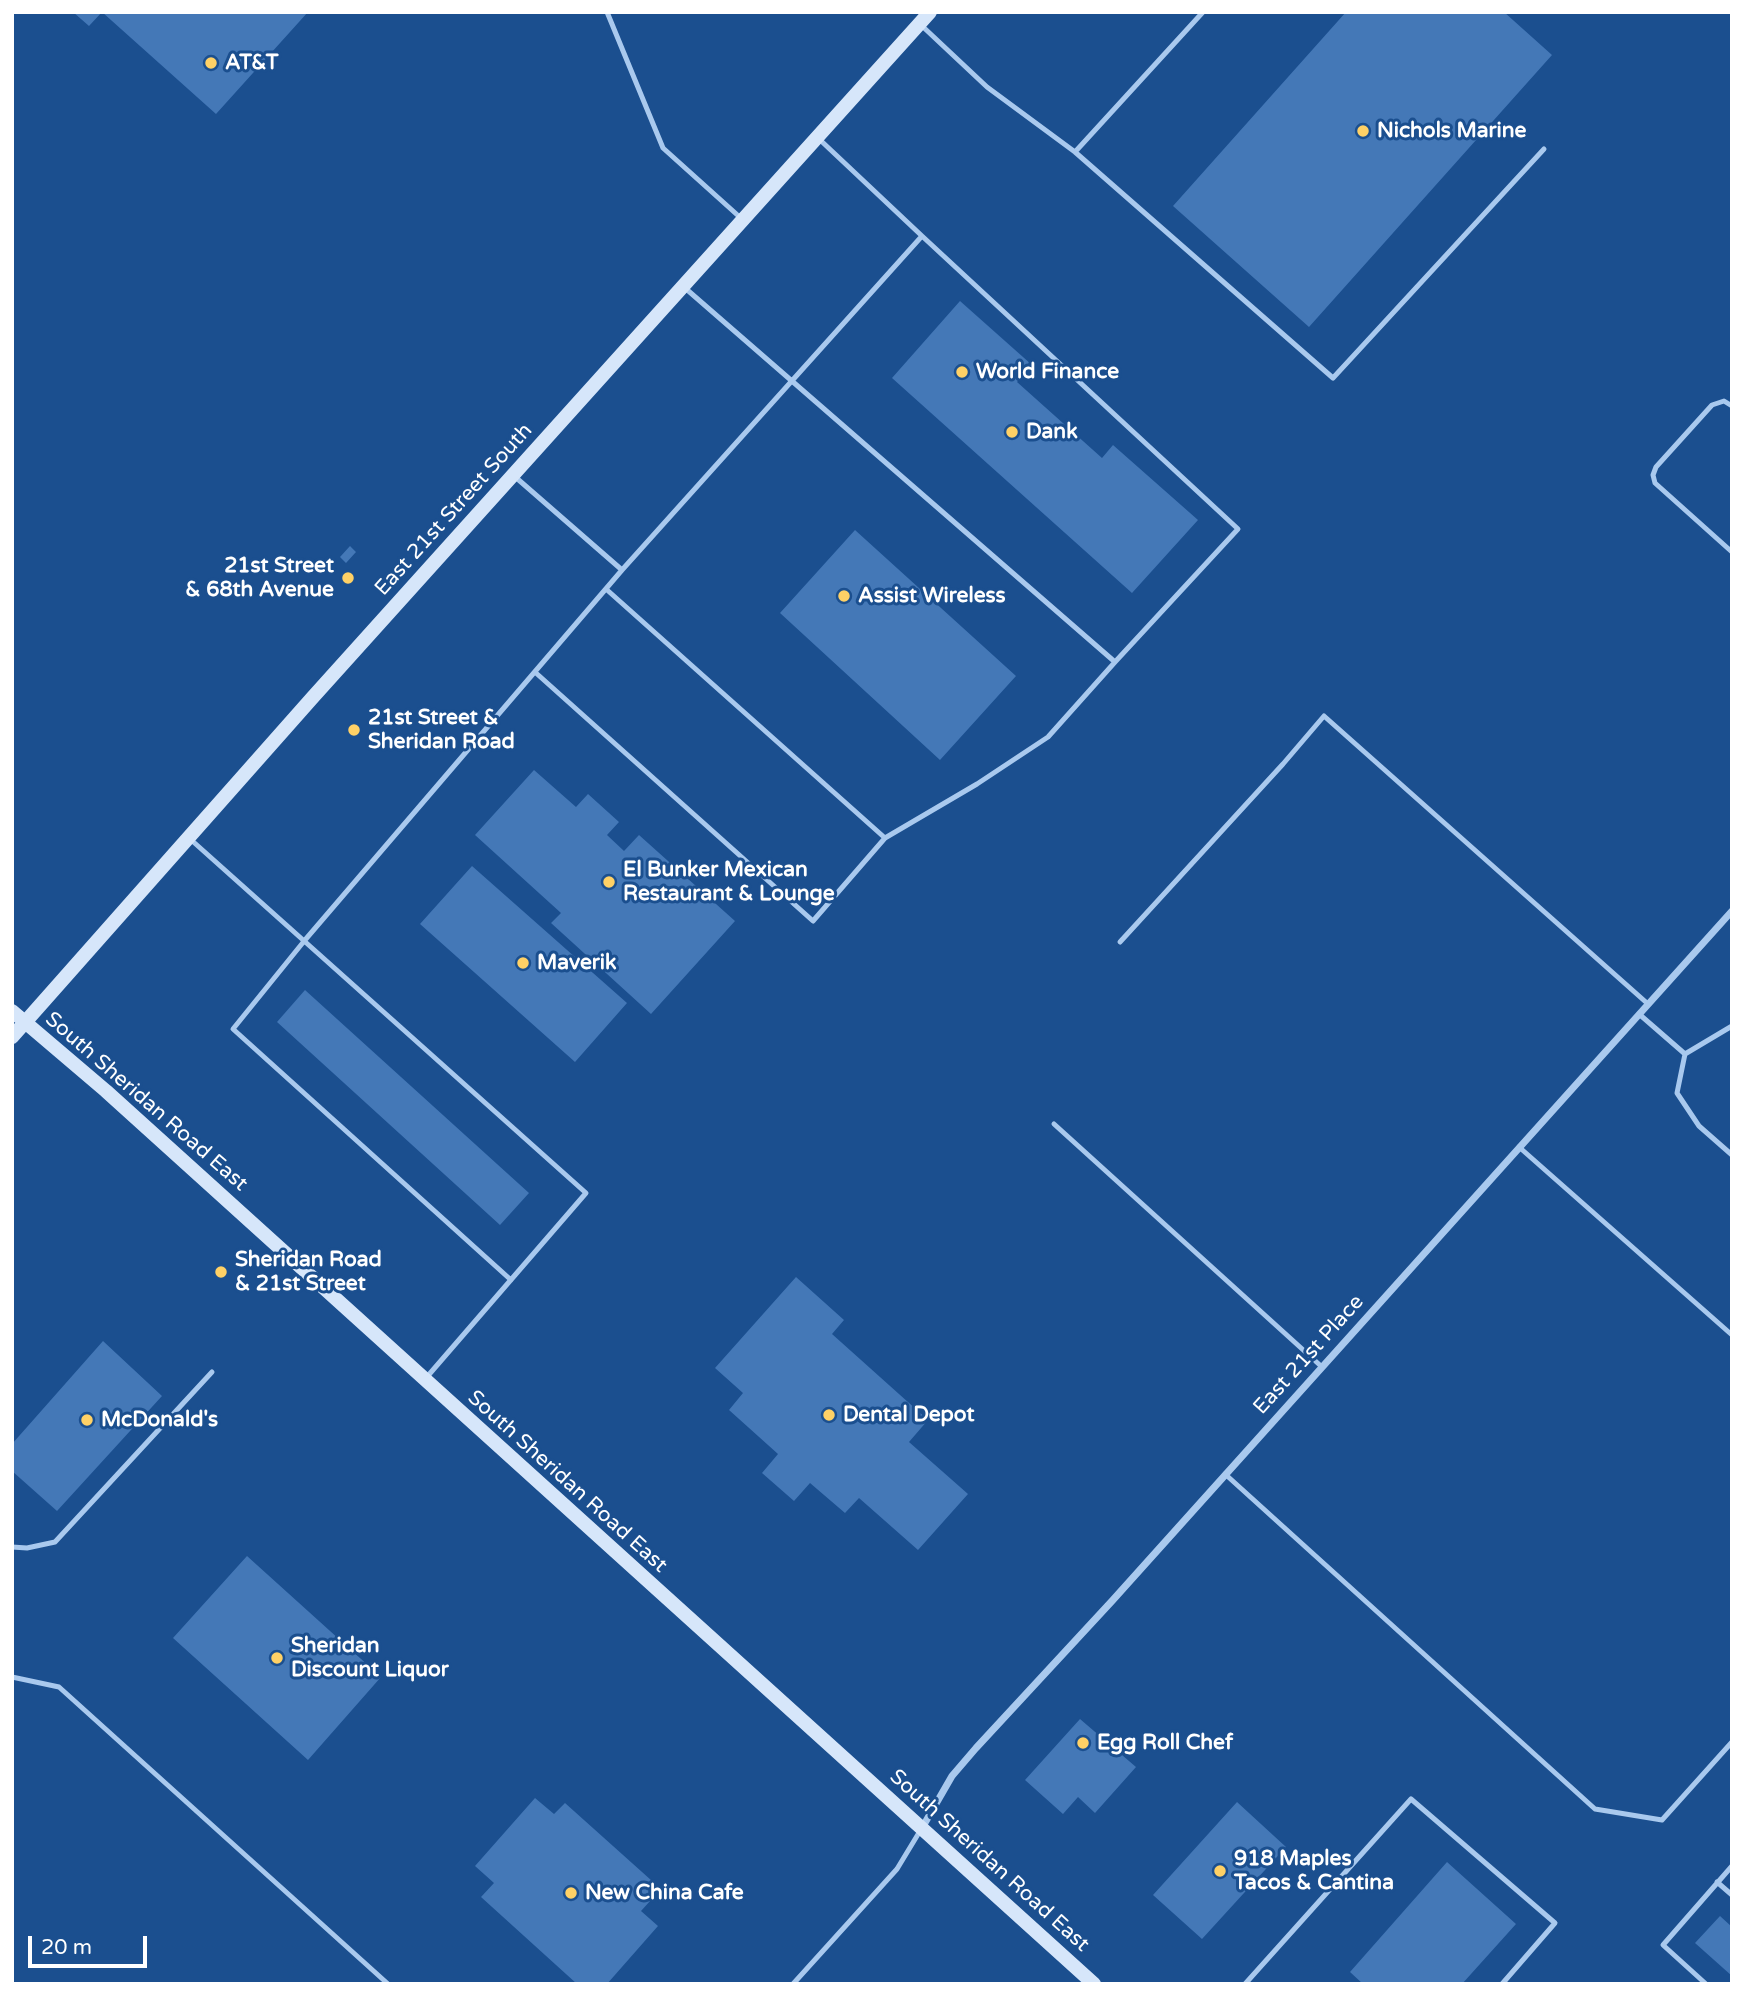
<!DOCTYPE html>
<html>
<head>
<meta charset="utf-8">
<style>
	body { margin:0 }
	#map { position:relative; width:1744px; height:1996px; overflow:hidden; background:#1b4f8f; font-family:"Varela Round",sans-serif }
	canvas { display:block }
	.frame { position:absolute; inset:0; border:14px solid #fff; pointer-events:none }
	.scale { position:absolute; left:28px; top:1936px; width:119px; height:32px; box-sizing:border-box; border:4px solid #fff; border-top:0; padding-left:9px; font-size:21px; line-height:24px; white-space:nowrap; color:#fff; -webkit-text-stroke:5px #1b4f8f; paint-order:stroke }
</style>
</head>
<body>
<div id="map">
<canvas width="1744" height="1996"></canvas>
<div class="frame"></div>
<div class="scale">20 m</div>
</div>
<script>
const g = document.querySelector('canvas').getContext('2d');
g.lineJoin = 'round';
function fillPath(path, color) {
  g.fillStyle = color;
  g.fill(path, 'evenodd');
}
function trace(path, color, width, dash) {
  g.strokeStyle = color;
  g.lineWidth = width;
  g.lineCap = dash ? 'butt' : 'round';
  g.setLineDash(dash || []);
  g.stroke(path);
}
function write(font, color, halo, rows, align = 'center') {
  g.font = font + ' "Varela Round",sans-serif';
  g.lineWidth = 6;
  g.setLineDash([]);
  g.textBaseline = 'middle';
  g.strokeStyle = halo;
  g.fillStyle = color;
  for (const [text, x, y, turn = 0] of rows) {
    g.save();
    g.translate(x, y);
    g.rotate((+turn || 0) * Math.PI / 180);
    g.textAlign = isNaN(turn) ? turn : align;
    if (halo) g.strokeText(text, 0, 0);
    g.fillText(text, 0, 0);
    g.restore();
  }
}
fillPath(new Path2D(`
	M73 12H102L89 26Z
	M102 12H308L216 114Z
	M1346 12H1504L1552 55 1309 327 1173 206Z
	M960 301 1032 365 1017 382 1102 458 1113 445 1198 520 1132 593 892 378Z
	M855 530 1016 676 940 760 780 613Z
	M350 546 356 552 346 563 340 557Z
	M534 770 576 807 588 794 619 822 607 835 624 851 639 835 735 921 651 1014 551 923 561 913 475 835Z
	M472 866 627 1003 575 1062 420 924Z
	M305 990 529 1193 500 1225 277 1022Z
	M796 1277 844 1320 832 1334 928 1420 909 1442 968 1494 918 1550 859 1498 845 1513 810 1483 794 1501 762 1473 778 1454 729 1410 743 1393 715 1368Z
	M103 1341 162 1396 57 1511 12 1471V1444Z
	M247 1556 381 1677 308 1760 173 1638Z
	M1080 1719 1136 1767 1095 1813 1078 1797 1063 1814 1025 1780Z
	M535 1798 554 1814 565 1803 661 1889 641 1911 658 1926 607 1984H577L481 1897 494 1883 475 1866Z
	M1237 1802 1286 1847 1202 1939 1153 1895Z
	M1447 1862 1516 1924 1462 1984H1363L1350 1972Z
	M1720 1916 1732 1927V1976L1695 1943Z`), '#4478b7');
trace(new Path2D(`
	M607 12 663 148 743 220
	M921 25 987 87 1075 152 1203 12
	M1075 152 1333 378 1544 149
	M922 236 1238 529 1115 662
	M1732 406 1724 401 1712 405 1656 467 1653 475 1655 483 1732 552
	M513 475 622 570
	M606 589 885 838
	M536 673 813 921 885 838 977 784 1048 737 1115 662 685 288
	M189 838 586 1193 426 1378
	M1120 942 1283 764 1324 716 1648 1004
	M1639 1014 1685 1054
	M1732 1026 1685 1054 1677 1093 1699 1126 1732 1155
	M1054 1124 1322 1367
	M1519 1147 1732 1335
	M511 1280 233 1029 305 940 622 570 922 236 818 138
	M1225 1474 1595 1809 1662 1820 1732 1742
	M12 1547 27 1548 55 1542 212 1372
	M12 1677 59 1687 388 1984
	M1717 1882 1732 1895
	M793 1984 897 1869 920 1831
	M1245 1984 1411 1799 1555 1923 1502 1984
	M1706 1984 1663 1945 1732 1866`), '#a9c9ee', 5);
trace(new Path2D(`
	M922 1828 952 1776 976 1748 1112 1601 1732 911`), '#a9c9ee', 7);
trace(new Path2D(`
	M12 1011 106 1091 1094 1984
	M12 1037 313 697 930 12`), '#d6e6fa', 14);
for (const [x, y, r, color] of [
	[211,63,7,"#ffd166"],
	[1363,131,7,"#ffd166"],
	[962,372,7,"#ffd166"],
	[1012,432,7,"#ffd166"],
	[348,578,7,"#ffd166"],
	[844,596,7,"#ffd166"],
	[354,730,7,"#ffd166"],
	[609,882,7,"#ffd166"],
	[523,963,7,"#ffd166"],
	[221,1272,7,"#ffd166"],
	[829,1415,7,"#ffd166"],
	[87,1420,7,"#ffd166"],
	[277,1658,7,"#ffd166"],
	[1083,1743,7,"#ffd166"],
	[1220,1871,7,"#ffd166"],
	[571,1893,7,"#ffd166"]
]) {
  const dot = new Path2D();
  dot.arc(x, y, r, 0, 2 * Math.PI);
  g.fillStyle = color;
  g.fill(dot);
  trace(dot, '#1b4f8f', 2.5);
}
write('bold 21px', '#fff', '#1b4f8f', [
	["AT&T",225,63],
	["Nichols Marine",1377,131],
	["World Finance",976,372],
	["Dank",1026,432],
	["21st Street",334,566,"right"],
	["& 68th Avenue",334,590,"right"],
	["Assist Wireless",858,596],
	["21st Street &",368,718],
	["Sheridan Road",368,742],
	["El Bunker Mexican",623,870],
	["Restaurant & Lounge",623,894],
	["Maverik",537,963],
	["Sheridan Road",235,1260],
	["& 21st Street",235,1284],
	["Dental Depot",843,1415],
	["McDonald's",101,1420],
	["Sheridan",291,1646],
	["Discount Liquor",291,1670],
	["Egg Roll Chef",1097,1743],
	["918 Maples",1234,1859],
	["Tacos & Cantina",1234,1883],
	["New China Cafe",585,1893]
], 'left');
write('21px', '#fff', '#1b4f8f', [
	["East 21st Street South",454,510,-48],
	["South Sheridan Road East",146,1102,41],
	["East 21st Place",1309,1355,-48],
	["South Sheridan Road East",567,1482,42],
	["South Sheridan Road East",989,1861,42]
]);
</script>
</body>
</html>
